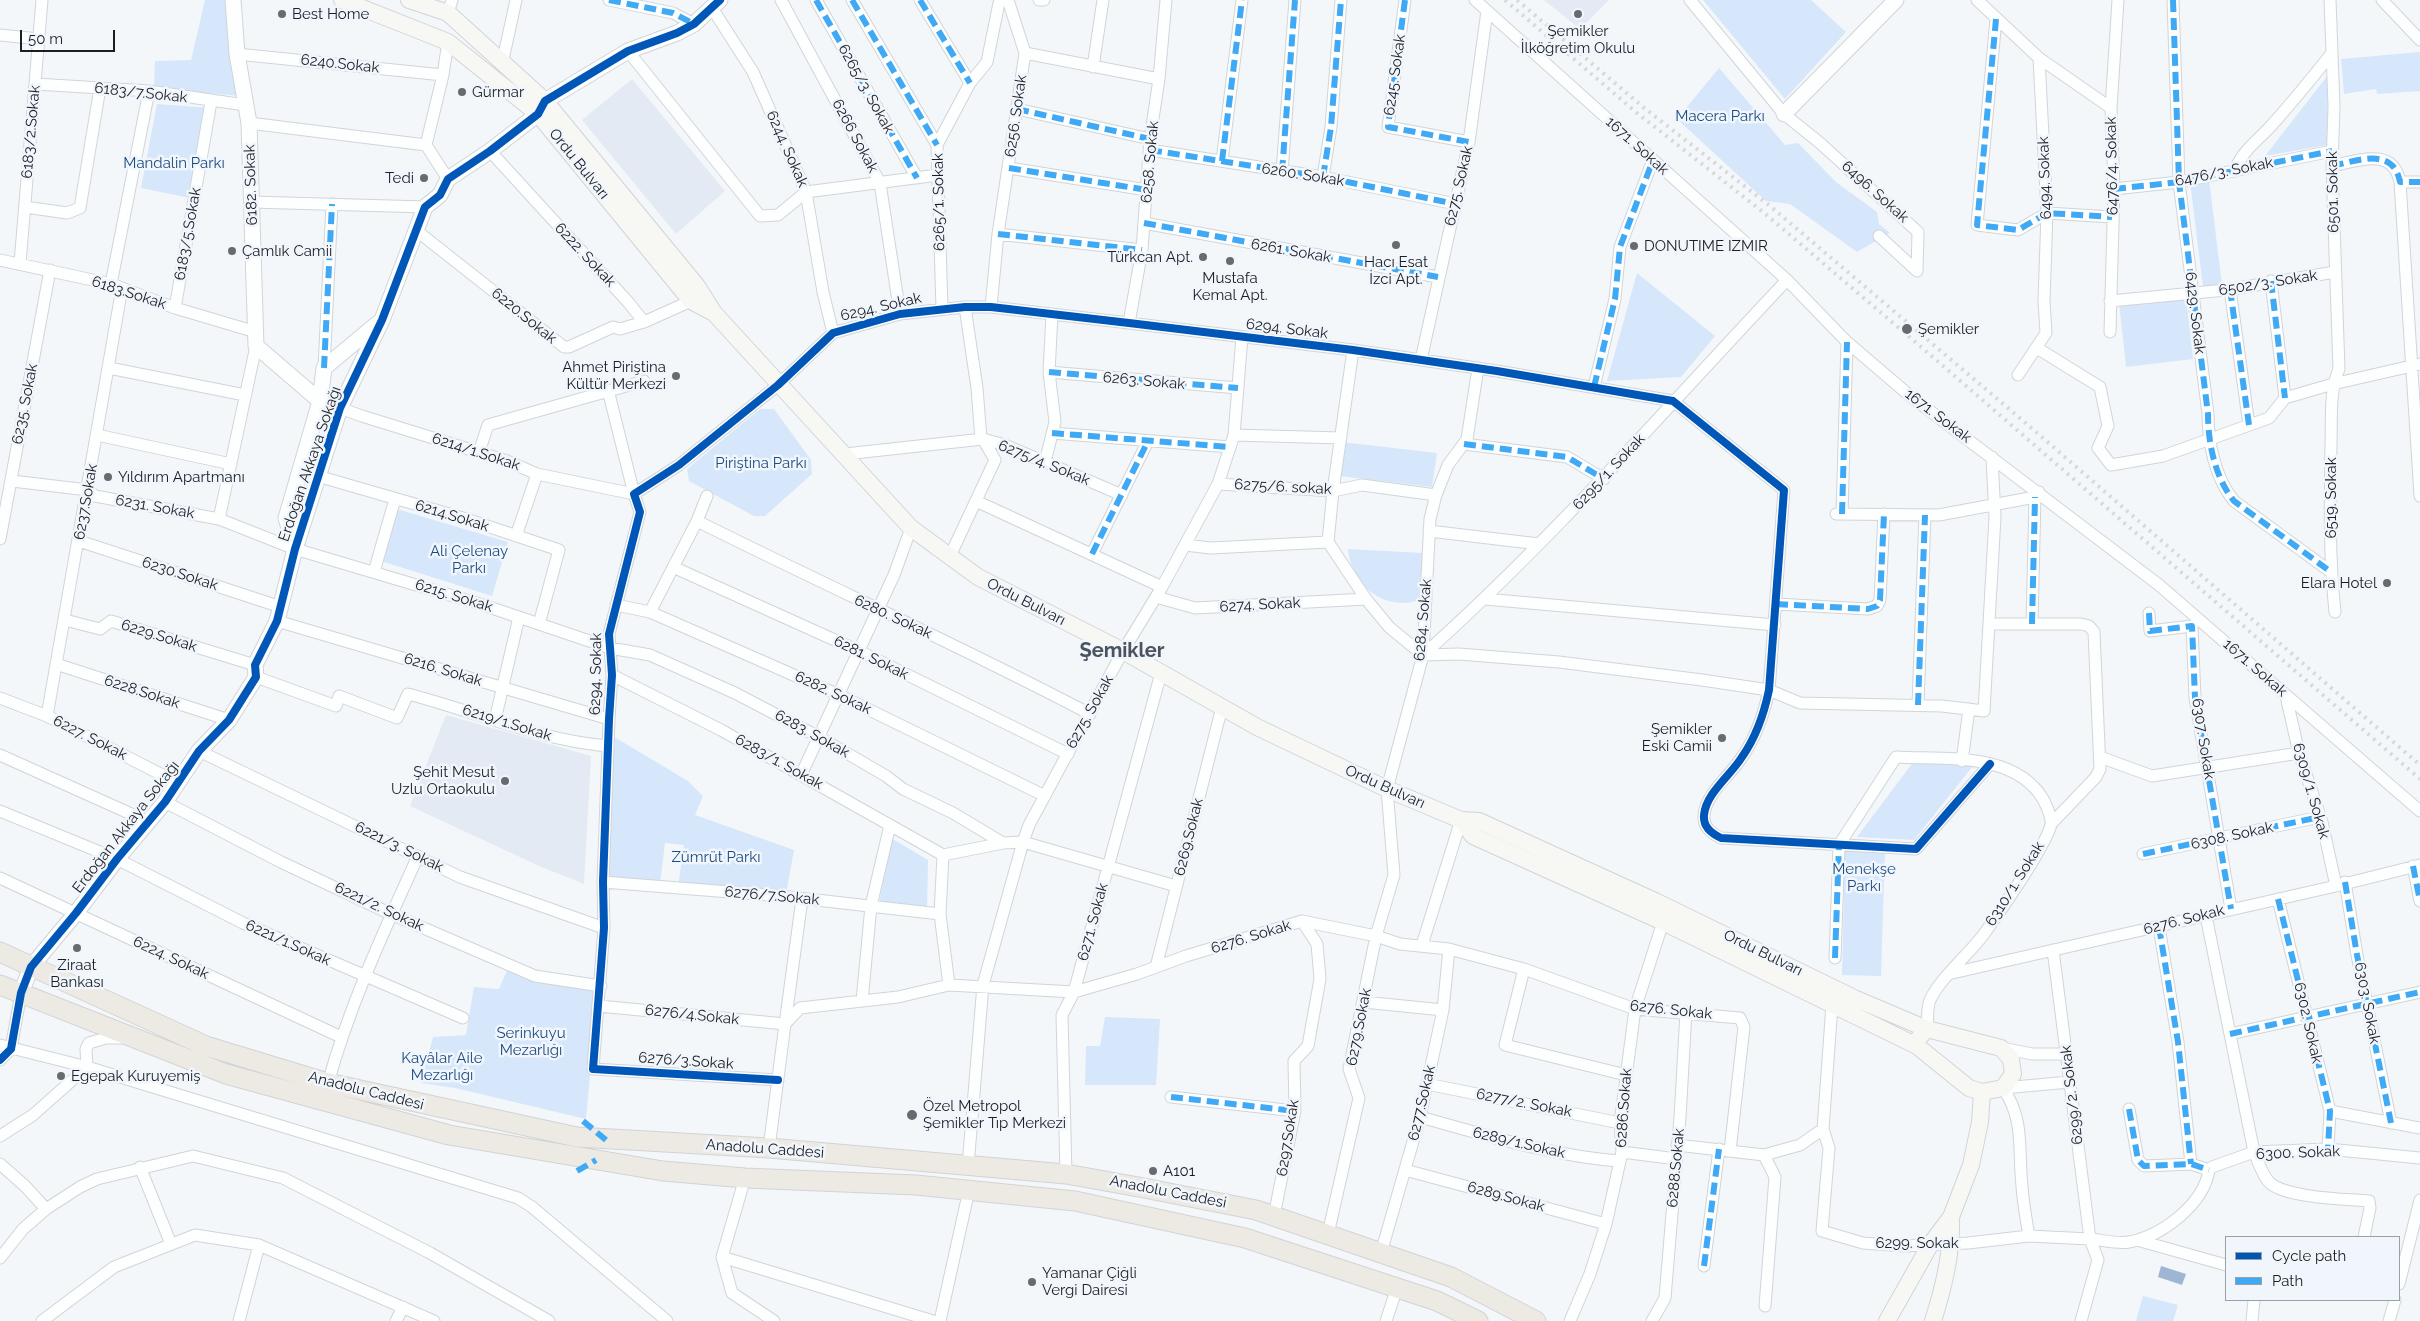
<!DOCTYPE html>
<html>
<head>
<meta charset="utf-8">
<style>
	body { margin:0 }
	#map { position:relative; width:2420px; height:1321px; overflow:hidden; background:#f4f7fa; font-family:Raleway,sans-serif }
	canvas { display:block }
	.legend { position:absolute; left:2225px; top:1236px; width:175px; height:65px; box-sizing:border-box; background:#f1f6fd; border:1px solid #9ba0a5; margin:0; padding:6px 9px; list-style:none; font-size:15px; color:#1b1e22 }
	.legend li { display:flex; align-items:center; gap:10px; height:25px }
	.legend b { width:25px; border:1px solid #9ba0a5 }
	.scale { position:absolute; left:20px; top:30px; width:95px; height:22px; box-sizing:border-box; border:2px solid #1b1e22; border-top:0; padding-left:6px; font-size:15px; line-height:18px; white-space:nowrap; color:#1b1e22; -webkit-text-stroke:4px #f1f6fd; paint-order:stroke }
</style>
</head>
<body>
<div id="map">
<canvas width="2420" height="1321"></canvas>
<ul class="legend">
<li><b style="height:6px;background:#0057b8"></b>Cycle path</li>
<li><b style="height:6px;background:#3fa9f5"></b>Path</li>
</ul>
<div class="scale">50 m</div>
</div>
<script>
const g = document.querySelector('canvas').getContext('2d');
g.lineJoin = 'round';
function fillPath(path, color) {
  g.fillStyle = color;
  g.fill(path, 'evenodd');
}
function trace(path, color, width, dash) {
  g.strokeStyle = color;
  g.lineWidth = width;
  g.lineCap = dash ? 'butt' : 'round';
  g.setLineDash(dash || []);
  g.stroke(path);
}
function write(font, color, halo, rows, align = 'center') {
  g.font = font + ' Raleway,sans-serif';
  g.lineWidth = 5;
  g.setLineDash([]);
  g.textBaseline = 'middle';
  g.strokeStyle = halo;
  g.fillStyle = color;
  for (const [text, x, y, turn = 0] of rows) {
    g.save();
    g.translate(x, y);
    g.rotate((+turn || 0) * Math.PI / 180);
    g.textAlign = isNaN(turn) ? turn : align;
    if (halo) g.strokeText(text, 0, 0);
    g.fillText(text, 0, 0);
    g.restore();
  }
}
fillPath(new Path2D(`
	M1544 0H1609L1580 29Z
	M632 79 725 191 676 234 582 120Z
	M446 715 591 756 584 884 539 866 410 806Z`), '#e3eaf3');
fillPath(new Path2D(`
	M205 0H229L240 96 154 88 155 61 191 60Z
	M1703 0H1811L1846 32 1785 99Z
	M2420 52V91L2377 94 2376 89 2344 94 2341 59Z
	M1719 68 1785 145 1798 143 1836 182 1877 212 1879 224 1890 233 1857 252 1790 204 1766 201 1677 119Z
	M2328 75 2327 145 2265 156Z
	M157 104 211 108 195 199 141 188Z
	M2209 179 2222 285 2203 287 2190 181Z
	M1637 273 1715 336 1681 377 1607 381Z
	M2186 296 2193 359 2126 367 2119 303Z
	M760 409H774L811 460 812 474 765 516H754L689 481 687 469Z
	M1342 442 1437 453 1432 487 1339 476Z
	M397 509 508 542 492 596 381 561Z
	M1348 549 1423 553 1420 600C1384 612 1351 585 1348 549Z
	M611 735 688 781 703 796 695 815 794 850 786 894 678 886 684 845 665 843 660 884 608 877Z
	M1914 761 1973 766 1914 840 1857 837Z
	M891 838 928 860 927 909 879 903Z
	M1845 849 1885 852 1881 976 1842 975Z
	M508 968 598 988 586 1119 455 1088 421 1083 433 1037 466 1035 474 987 499 989Z
	M1105 1017 1160 1019 1156 1085H1085L1086 1046H1100Z
	M2143 1296 2178 1305 2173 1321H2136Z`), '#d6e6fb');
fillPath(new Path2D(`
	M2161 1266 2186 1274 2182 1285 2158 1277Z`), '#9eb6d4');
const minor = new Path2D(`
	M609 0 673 13 694 24
	M781 0 880 183 900 314
	M816 0 917 178
	M852 0 937 145 942 308
	M920 0 970 83
	M1039 0H1044
	M1405 0 1388 127 1469 142
	M1475 0 1787 280 1847 342 1909 395 2159 585 2420 811
	M1690 0 1784 114 1820 143 1918 232 1917 271 1879 236
	M1977 0 2039 58 2047 213 2044 301 2046 333 2018 375
	M2173 0 2179 182 2208 414C2208 443 2215 478 2234 501L2331 572
	M2330 0 2334 106 2332 166 2339 369C2329 392 2332 419 2331 444 2330 500 2329 556 2335 612
	M2382 0 2420 40
	M712 8 753 72 806 192 823 292 833 333
	M448 13 452 0
	M1996 19 1977 225 2018 230 2047 213 2112 217
	M0 35 39 39
	M628 51 760 216 778 215 806 192 938 175
	M1025 53 1159 79
	M237 54 443 75
	M2039 58 2111 108
	M502 64 516 0
	M1093 67 1103 0
	M36 84 149 91 245 105
	M1017 109 1150 139
	M249 123 426 145
	M937 145 970 83 987 62 999 3 1002 0
	M1150 150 1323 177 1456 204
	M490 151 628 302 644 322 691 301
	M1222 161 1242 0
	M2332 166C2357 161 2393 146 2400 182H2420
	M1009 168 1147 190
	M2235 171C2241 152 2257 141 2270 127 2292 103 2312 78 2332 53
	M1282 172 1295 0
	M1323 177 1331 127 1341 0
	M448 179 426 145 443 75 448 42
	M2400 182 2420 496
	M2114 189 2179 182 2332 151
	M252 202 425 207
	M25 207 67 213 80 208 100 88
	M1144 223 1438 277
	M417 231 564 347H569L613 327 620 329 644 322
	M998 234 1142 250
	M0 260 111 284 175 308 256 332
	M20 263 42 0
	M2271 281 2285 398
	M111 284 149 91
	M2230 289 2249 425
	M2110 301 2226 290 2335 272
	M965 307 977 388 981 439
	M991 307 998 234 1025 53 1008 0
	M175 308 211 102
	M1129 323 1142 250 1150 139 1159 79 1166 0
	M2110 332 2114 189 2111 108 2118 0
	M2037 348 2100 387 2108 426 2098 448 2111 465 2163 456 2269 418 2285 398 2333 384 2420 364
	M1353 350 1333 491 1328 542 1366 599 1389 627 1423 655
	M1421 360 1469 142 1487 11
	M109 368 245 395
	M324 368 332 204
	M1049 372 1238 388
	M1594 387 1615 299 1620 247 1653 160
	M320 401 362 416 507 461 537 474 634 494 608 390
	M1052 433 1230 447
	M97 435 231 464
	M1234 435 1341 438
	M1464 444 1567 457 1604 479
	M479 452 488 425 644 381
	M845 454 983 439 1005 445 1122 495
	M1045 462 1055 422 1049 372 1052 315
	M300 471 463 518 559 550 539 624
	M12 481 88 490 95 496 219 519 295 549 480 604 610 648 650 655 735 693 819 737 886 776 903 789 953 813 1003 843
	M1218 484 1333 491 1362 485 1436 495
	M976 501 1162 587
	M1836 514 1939 515 2035 497 2039 492
	M1842 514 1847 342
	M219 519 256 346
	M697 521C827 586 961 646 1090 714
	M1429 531 1539 544
	M516 536 537 474
	M0 539 50 270
	M79 541 281 607
	M1185 545 1211 548 1328 542
	M1092 554 1148 441
	M950 556 995 460 983 439
	M673 567 859 651 1068 754
	M374 572 395 499
	M1156 597 1195 608 1366 599
	M1485 599 1775 625
	M1776 604 1868 609 1877 606 1880 600 1884 514
	M616 605 650 612 839 695 1045 796
	M650 612 697 521 707 496
	M2149 613 2150 631 2192 626 2195 698 2231 909
	M65 620 100 629 111 621 255 665
	M277 621 609 719
	M1989 624H2081L2089 626 2094 632 2100 769 2096 777 2051 824
	M2032 624 2035 497
	M1423 655 1459 654 1559 662 1702 680 1769 690 1800 703 1942 706 1984 711 1995 517 1992 457
	M1423 655C1553 539 1667 407 1787 280
	M56 664 229 720
	M612 675 721 730 943 855
	M256 677 336 706 339 696 397 718 408 694C474 711 538 740 608 746
	M2286 696 2299 753 2322 822 2336 886
	M0 698 47 716 178 783
	M1918 705 1925 515
	M47 716 122 288
	M495 720 519 617
	M199 751 460 877 604 928
	M0 755 149 822
	M2100 757 2152 776 2299 753
	M1962 761 1969 709
	M801 775 894 575 911 528
	M165 802 281 862 391 914 535 976 601 986
	M0 811 117 859 243 923 463 1018
	M2143 854 2320 817
	M2413 866 2420 901
	M0 878 341 1037
	M603 882 781 896 940 914
	M2345 882 2357 955 2391 1123
	M2278 899 2330 1111 2328 1149
	M2206 916 2254 1152C2258 1161 2263 1177 2270 1183 2287 1198 2346 1199 2369 1201L2370 1208 2364 1237
	M2159 927 2178 1042 2191 1164
	M1422 945 1461 820
	M1835 958 1839 845 1896 757C1943 760 2014 751 2043 799 2046 805 2052 816 2051 824 2048 843 1997 916 1984 934 1971 952 1935 983 1929 1003 1927 1011 1928 1021 1927 1029
	M1156 967 1222 707
	M1524 969 1505 1045 1626 1075
	M1948 974 2336 886 2420 865
	M949 985 940 914 943 855 1003 843 1023 842 1029 825 1123 651 1162 587 1218 484 1234 435 1242 337
	M862 1001 871 906 890 825
	M1364 1002 1443 1010
	M1832 1005 1823 1129 1829 1148 1822 1231 1863 1243 1904 1246 1968 1243 2029 1236 2090 1239 2053 950
	M599 1006 785 1024 802 899
	M2230 1034 2420 992
	M0 1045 87 1067 518 1198 532 1207 667 1321
	M2002 1048 2032 1054H2067
	M0 1060 11 1049 21 993
	M778 1080 593 1069 604 928 603 882 609 719 612 675 609 634 640 512 634 494 679 465 778 385 833 333 900 314 965 307H991L1129 323 1353 350 1497 371 1673 401 1784 490 1769 690C1764 714 1756 737 1742 757 1731 775 1706 793 1704 815 1703 827 1711 833 1721 838L1916 849 1990 764
	M328 1083C350 1004 384 931 418 856
	M1427 1084 1620 1123
	M1171 1097 1295 1111
	M2129 1109 2138 1160 2144 1166 2191 1164 2209 1170
	M2330 1111 2420 1128
	M1420 1117C1486 1135 1551 1156 1619 1161
	M0 1136 33 1115 87 1067 86 1049 89 1043 106 1038H122
	M1677 1145 1764 1155 1775 1177 1765 1306
	M769 1148 785 1024 800 1008 898 997 949 985 1074 992 1137 974 1186 956 1302 921 1376 936 1400 944 1449 949 1524 969 1635 1009 1740 1018 1744 1027 1730 1151
	M1622 1152 1677 1159
	M1764 1155 1800 1145 1823 1129
	M0 1164 25 1186 46 1209
	M968 1166 983 985 1023 842 1176 886
	M140 1167 171 1244
	M1405 1170 1606 1224
	M1066 1174 1062 1015 1074 992 1161 673
	M745 1178 722 1257 732 1293 774 1321
	M1274 1216 1295 1111 1294 1061 1308 1046 1320 979 1317 944 1302 921
	M1328 1234 1359 1098 1349 1069 1376 936 1394 875 1387 789 1423 655 1430 519 1436 495 1448 465 1467 439 1478 368
	M2029 1236C2026 1219 2023 1202 2022 1186 2018 1150 2025 1120 2003 1088L2070 1082
	M2137 1240 2226 1265
	M1381 1253 1420 1117 1443 1010 1449 949
	M722 1257 933 1321
	M0 1258 23 1229 46 1209 80 1187 97 1179 193 1156 283 1178 430 1253 549 1321
	M1704 1266 1719 1149
	M2399 1284 2420 1200
	M42 1321 114 1267 195 1235 259 1245 434 1321
	M239 1321 259 1245
	M396 1321 403 1307
	M940 1321 969 1190
	M1386 1321 1397 1288
	M1570 1321 1590 1274 1606 1224 1622 1152 1620 1123 1635 1009 1663 922
	M1652 1321 1665 1298 1680 1118 1686 1012
	M2081 1321 2098 1260 2090 1239C2102 1240 2117 1244 2129 1242 2162 1236 2204 1204 2209 1170L2212 1167 2254 1152 2328 1149 2420 1158
	M2252 1321 2254 1300
	M2389 1321 2395 1300`);
const tertiary = new Path2D(`
	M233 0 237 54 249 123 256 346 320 401
	M1784 114 1896 0
	M295 549 286 518 320 401 324 368 378 323
	M21 993 31 967 76 913 117 859 165 802 199 751 229 720 256 677 255 665 277 621 295 549 340 408 382 320 425 207 440 195 448 179 490 151 538 114 545 101 628 51 677 33 694 24 720 0`);
const secondary = new Path2D(`
	M342 0 448 42 538 114 691 301 712 312
	M409 0 448 13 545 101 697 286 714 313 911 528 978 577 1123 651 1257 727 1387 789 1461 820 1479 821 1657 902 1854 998 1927 1029
	M1461 820 1473 836 1663 922 1917 1046 1969 1088 1982 1092 2003 1088 2013 1074 2011 1059 2001 1048 1927 1029 1918 1039 1917 1046
	M1887 1321 1930 1245 1951 1217 1971 1165 1980 1122 1982 1092
	M1933 1321C1944 1286 1952 1253 1951 1217`);
const trunk = new Path2D(`
	M0 952 206 1046 328 1083 577 1137 769 1148 1066 1174 1144 1188 1256 1210 1451 1277 1536 1321
	M0 985 226 1074 449 1135 663 1171 745 1178 916 1185 1075 1201 1245 1238 1437 1301 1478 1321`);
trace(minor, '#d1d4d8', 13);
trace(tertiary, '#d1d4d8', 17);
trace(secondary, '#d1d4d8', 18);
trace(trunk, '#d2d3d6', 21);
trace(minor, '#fdfefe', 11);
trace(tertiary, '#fdfefe', 15);
trace(secondary, '#f7f7f4', 16);
trace(trunk, '#eceae3', 19);
trace(new Path2D(`
	M1505 0 1637 113 1763 212 1920 346 2420 779
	M1517 0 1643 107 1770 206 2028 425 2420 765`), '#d7d8da', 4, [2.5, 5]);
trace(new Path2D(`
	M609 0 673 13 694 24
	M816 0 917 178
	M852 0 937 145
	M920 0 970 83
	M1405 0 1388 127 1469 142
	M2173 0 2179 182 2208 414C2208 443 2215 478 2234 501L2331 572
	M1996 19 1977 225 2018 230 2047 213 2112 217
	M1017 109 1150 139
	M1150 150 1323 177 1456 204
	M1222 161 1242 0
	M2332 166C2357 161 2393 146 2400 182H2420
	M1009 168 1147 190
	M1282 172 1295 0
	M1323 177 1331 127 1341 0
	M2114 189 2179 182 2332 151
	M1144 223 1438 277
	M998 234 1142 250
	M2271 281 2285 398
	M2230 289 2249 425
	M324 368 332 204
	M1049 372 1238 388
	M1594 387 1615 299 1620 247 1653 160
	M1052 433 1230 447
	M1464 444 1567 457 1604 479
	M1842 514 1847 342
	M1092 554 1148 441
	M1776 604 1868 609 1877 606 1880 600 1884 514
	M2149 613 2150 631 2192 626 2195 698 2231 909
	M2032 624 2035 497
	M1918 705 1925 515
	M2143 854 2320 817
	M2413 866 2420 901
	M2345 882 2357 955 2391 1123
	M2278 899 2330 1111 2328 1149
	M2159 927 2178 1042 2191 1164
	M1835 958 1839 845
	M2230 1034 2420 992
	M1171 1097 1295 1111
	M2129 1109 2138 1160 2144 1166 2191 1164 2209 1170
	M583 1121 606 1140
	M577 1171 596 1160
	M1704 1266 1719 1149`), '#3fa9f5', 6, [12, 6]);
trace(new Path2D(`
	M0 1060 11 1049 21 993 31 967 76 913 117 859 165 802 199 751 229 720 256 677 255 665 277 621 295 549 340 408 382 320 425 207 440 195 448 179 490 151 538 114 545 101 628 51 677 33 694 24 720 0
	M778 1080 593 1069 604 928 603 882 609 719 612 675 609 634 640 512 634 494 679 465 778 385 833 333 900 314 965 307H991L1129 323 1353 350 1497 371 1673 401 1784 490 1769 690C1764 714 1756 737 1742 757 1731 775 1706 793 1704 815 1703 827 1711 833 1721 838L1916 849 1990 764`), '#0057b8', 8);
for (const [x, y, r, color] of [
	[282,14,5,"#676a6e"],
	[1578,14,5,"#676a6e"],
	[462,92,5,"#676a6e"],
	[424,178,5,"#676a6e"],
	[1396,245,5,"#676a6e"],
	[1634,246,5,"#676a6e"],
	[232,251,5,"#676a6e"],
	[1203,257,5,"#676a6e"],
	[1230,261,5,"#676a6e"],
	[1907,329,6,"#676a6e"],
	[676,376,5,"#676a6e"],
	[108,477,5,"#676a6e"],
	[2387,583,5,"#676a6e"],
	[1722,738,5,"#676a6e"],
	[505,781,5,"#676a6e"],
	[77,948,5,"#676a6e"],
	[61,1076,5,"#676a6e"],
	[912,1115,6,"#676a6e"],
	[1153,1171,5,"#676a6e"],
	[1032,1282,5,"#676a6e"]
]) {
  const dot = new Path2D();
  dot.arc(x, y, r, 0, 2 * Math.PI);
  g.fillStyle = color;
  g.fill(dot);
  trace(dot, '#f1f6fd', 2);
}
write('15px', '#1b1e22', '#f1f6fd', [
	["Best Home",292,14],
	["Şemikler",1578,31,"center"],
	["İlköğretim Okulu",1578,48,"center"],
	["Gürmar",472,92],
	["Tedi",414,178,"right"],
	["DONUTIME IZMIR",1644,246],
	["Çamlık Camii",242,251],
	["Türkcan Apt.",1193,257,"right"],
	["Hacı Esat",1396,262,"center"],
	["İzci Apt.",1396,279,"center"],
	["Mustafa",1230,278,"center"],
	["Kemal Apt.",1230,295,"center"],
	["Şemikler",1918,329],
	["Ahmet Piriştina",666,367,"right"],
	["Kültür Merkezi",666,384,"right"],
	["Yıldırım Apartmanı",118,477],
	["Elara Hotel",2377,583,"right"],
	["Şemikler",1712,729,"right"],
	["Eski Camii",1712,746,"right"],
	["Şehit Mesut",495,772,"right"],
	["Uzlu Ortaokulu",495,789,"right"],
	["Ziraat",77,965,"center"],
	["Bankası",77,982,"center"],
	["Egepak Kuruyemiş",71,1076],
	["Özel Metropol",923,1106],
	["Şemikler Tıp Merkezi",923,1123],
	["A101",1163,1171],
	["Yamanar Çiğli",1042,1273],
	["Vergi Dairesi",1042,1290]
], 'left');
write('15px', '#1b1e22', '#f1f6fd', [
	["6240.Sokak",340,64,6],
	["6245. Sokak",1395,75,-82],
	["6265/3. Sokak",866,89,61],
	["6183/7.Sokak",141,93,6],
	["6256. Sokak",1016,116,-82],
	["6183/2.Sokak",31,132,-85],
	["6266 Sokak",855,136,62],
	["1671. Sokak",1637,146,42],
	["6244. Sokak",787,149,66],
	["6258. Sokak",1150,162,-85],
	["Ordu Bulvarı",579,164,51],
	["6476/4. Sokak",2112,166,-91],
	["6476/3. Sokak",2224,172,-11],
	["6260. Sokak",1303,175,9],
	["6494. Sokak",2045,178,-92],
	["6182. Sokak",251,185,-92],
	["6275. Sokak",1459,186,-77],
	["6496. Sokak",1875,192,42],
	["6501. Sokak",2333,192,-91],
	["6265/1. Sokak",939,202,-91],
	["6183/5.Sokak",188,234,-80],
	["6261. Sokak",1291,251,10],
	["6222. Sokak",585,255,47],
	["6502/3. Sokak",2268,283,-9],
	["6183.Sokak",129,293,18],
	["6294. Sokak",881,307,-13],
	["6429. Sokak",2195,313,83],
	["6220.Sokak",524,316,39],
	["6294. Sokak",1287,329,7],
	["6263. Sokak",1144,381,5],
	["6235. Sokak",25,404,-79],
	["1671. Sokak",1938,416,37],
	["6214/1.Sokak",476,452,18],
	["6275/4. Sokak",1044,463,22],
	["Erdoğan Akkaya Sokağı",310,464,-71],
	["6295/1. Sokak",1609,472,-47],
	["6275/6. sokak",1283,487,3],
	["6519. Sokak",2331,498,-90],
	["6237.Sokak",86,502,-80],
	["6231. Sokak",155,507,10],
	["6214.Sokak",452,516,17],
	["6230.Sokak",180,574,18],
	["6215. Sokak",454,596,17],
	["Ordu Bulvarı",1026,602,27],
	["6274. Sokak",1260,605,-3],
	["6280. Sokak",893,617,25],
	["6284. Sokak",1423,620,-85],
	["6229.Sokak",159,636,17],
	["6281. Sokak",871,658,26],
	["1671. Sokak",2255,668,41],
	["6216. Sokak",443,670,17],
	["6294. Sokak",596,674,-89],
	["6228.Sokak",142,692,18],
	["6282. Sokak",833,693,25],
	["6275. Sokak",1090,712,-61],
	["6219/1.Sokak",507,723,17],
	["6283. Sokak",812,734,29],
	["6227. Sokak",90,738,27],
	["6307. Sokak",2203,739,81],
	["6283/1. Sokak",779,762,29],
	["Ordu Bulvarı",1385,787,24],
	["6309/1. Sokak",2311,791,74],
	["Erdoğan Akkaya Sokağı",126,827,-52],
	["6308. Sokak",2232,836,-12],
	["6269.Sokak",1189,837,-76],
	["6221/3. Sokak",399,847,26],
	["6310/1. Sokak",2015,884,-58],
	["6276/7.Sokak",772,896,5],
	["6221/2. Sokak",379,907,25],
	["6276. Sokak",2184,920,-14],
	["6271. Sokak",1093,922,-75],
	["6276. Sokak",1251,937,-17],
	["6221/1.Sokak",288,943,24],
	["Ordu Bulvarı",1763,953,26],
	["6224. Sokak",171,958,25],
	["6303. Sokak",2367,1003,79],
	["6276. Sokak",1671,1010,6],
	["6276/4.Sokak",692,1015,6],
	["6302. Sokak",2308,1023,77],
	["6279.Sokak",1359,1027,-79],
	["6276/3.Sokak",686,1061,4],
	["Anadolu Caddesi",366,1091,14],
	["6299/2. Sokak",2072,1095,-97],
	["6277.Sokak",1422,1103,-77],
	["6277/2. Sokak",1524,1103,11],
	["6286.Sokak",1624,1108,-86],
	["6297.Sokak",1288,1138,-81],
	["6289/1.Sokak",1519,1143,13],
	["Anadolu Caddesi",765,1149,4],
	["6300. Sokak",2298,1153,-2],
	["6288.Sokak",1676,1168,-85],
	["Anadolu Caddesi",1168,1192,11],
	["6289.Sokak",1506,1197,15],
	["6299. Sokak",1917,1243]
]);
write('15px', '#1e4c80', '#f1f6fd', [
	["Macera Parkı",1720,116],
	["Mandalin Parkı",174,163],
	["Piriştina Parkı",761,463],
	["Ali Çelenay",469,551],
	["Parkı",469,568],
	["Zümrüt Parkı",716,857],
	["Menekşe",1864,869],
	["Parkı",1864,886],
	["Serinkuyu",531,1033],
	["Mezarlığı",531,1050],
	["Kayâlar Aile",442,1058],
	["Mezarlığı",442,1075]
]);
write('bold 20px', '#4b535c', '#f1f6fd', [
	["Şemikler",1122,651]
]);
</script>
</body>
</html>
